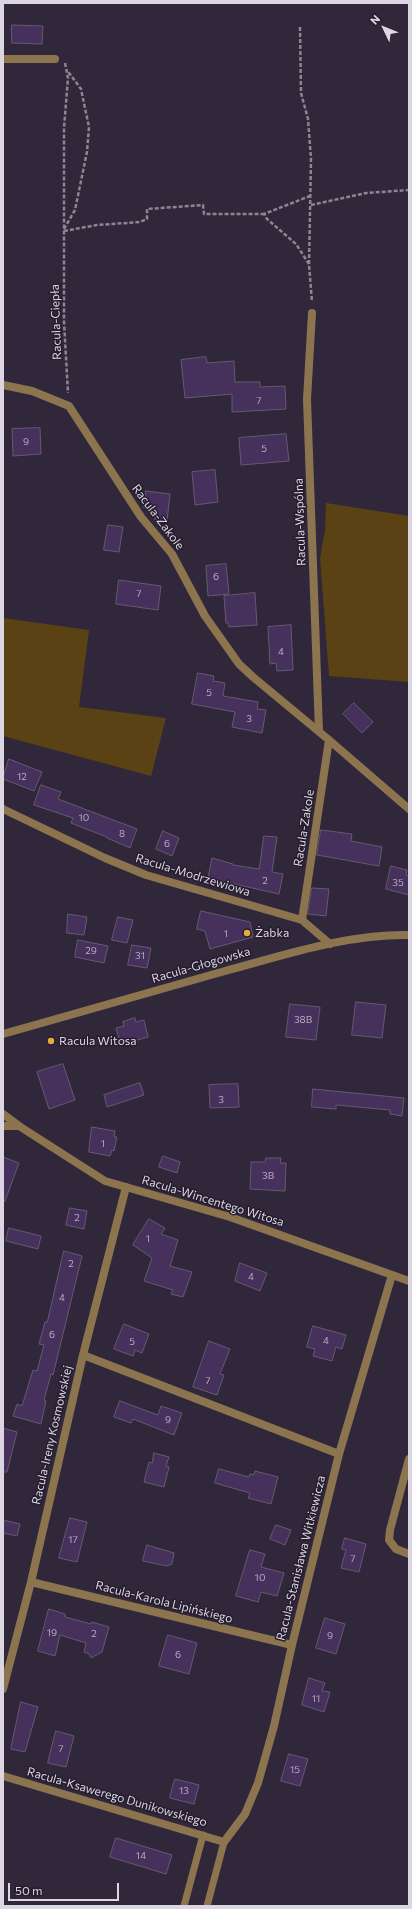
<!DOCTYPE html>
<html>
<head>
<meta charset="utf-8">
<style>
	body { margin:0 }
	#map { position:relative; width:412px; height:1909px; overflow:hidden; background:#30273a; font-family:Commissioner,sans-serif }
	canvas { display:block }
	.frame { position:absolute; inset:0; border:4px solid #dbd6e2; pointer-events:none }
	.north { position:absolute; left:364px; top:8px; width:40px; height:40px; -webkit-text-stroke:3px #261d2f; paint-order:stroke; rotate:313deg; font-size:11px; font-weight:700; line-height:16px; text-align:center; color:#dbd6e2 }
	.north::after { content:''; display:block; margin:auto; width:14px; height:18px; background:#dbd6e2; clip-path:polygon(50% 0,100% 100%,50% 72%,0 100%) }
	.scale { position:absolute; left:8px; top:1883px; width:111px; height:18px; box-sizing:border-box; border:2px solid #dbd6e2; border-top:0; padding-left:5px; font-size:12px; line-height:14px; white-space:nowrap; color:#dbd6e2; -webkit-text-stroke:3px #261d2f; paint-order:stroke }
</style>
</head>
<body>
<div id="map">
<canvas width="412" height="1909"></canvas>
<div class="frame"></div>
<div class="north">N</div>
<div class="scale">50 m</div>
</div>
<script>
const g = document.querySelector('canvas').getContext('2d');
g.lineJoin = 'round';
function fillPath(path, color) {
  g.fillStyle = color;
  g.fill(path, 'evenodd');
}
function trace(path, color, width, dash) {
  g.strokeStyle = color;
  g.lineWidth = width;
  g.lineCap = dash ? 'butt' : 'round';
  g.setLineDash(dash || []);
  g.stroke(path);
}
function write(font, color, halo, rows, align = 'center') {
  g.font = font + ' Commissioner,sans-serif';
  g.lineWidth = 3;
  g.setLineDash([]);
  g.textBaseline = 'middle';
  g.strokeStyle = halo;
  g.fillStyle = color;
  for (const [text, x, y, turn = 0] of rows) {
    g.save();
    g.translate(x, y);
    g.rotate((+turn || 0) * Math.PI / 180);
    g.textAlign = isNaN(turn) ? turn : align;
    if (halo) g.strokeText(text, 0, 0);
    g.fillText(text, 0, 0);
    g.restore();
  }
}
fillPath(new Path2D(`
	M326 503 409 516V682L329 676 320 558 325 530Z
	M3 618 89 630 79 707 166 718 151 776 3 736Z`), '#5a4215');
const building = new Path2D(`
	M12 25 43 26 42 44 12 43Z
	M206 357 207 363 234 361 235 382H260V387L285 386 286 409 232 412V394L185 398 181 360Z
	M40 428 41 454 13 456 12 429Z
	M286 434 289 461 241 465 239 438Z
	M215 470 218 502 195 505 192 472Z
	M146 491 170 494 167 521 155 520 156 509 144 508Z
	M108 525 123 527 119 552 104 550Z
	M226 564 229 594 208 596 206 566Z
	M119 580 161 586 158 610 116 604Z
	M255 593 257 625 229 627 228 623H226L224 596Z
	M291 625 293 670 277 671 276 663 270 664 268 627Z
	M198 673 214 676 213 681 225 683 223 696 258 702 257 709 266 710 262 733 232 727 235 712 192 704Z
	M354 703 373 722 362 733 343 714Z
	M9 759 42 772 34 791 3 779Z
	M41 785 61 792 58 799 137 829 130 848 107 838V837L71 823 73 818 34 805Z
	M321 830 352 834 351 841 382 847 379 866 317 855Z
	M163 831 179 838 172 856 156 849Z
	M264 836 277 837 272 872 283 874 279 894 208 878 212 858 233 864V865L259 869Z
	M391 866 407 870 406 875 409 876V895L386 889Z
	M312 888 329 889 326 916 308 914Z
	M201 911 250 922 253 937 210 949 205 931 197 929Z
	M68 914 87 917 84 935 67 933Z
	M118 917 133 920 127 943 112 940Z
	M78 940 108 946 104 963 75 957Z
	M132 945 151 948 147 968 128 965Z
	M356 1002 386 1005 382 1038 352 1035Z
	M290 1004 320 1007 316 1040 286 1037Z
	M135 1018 136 1022 144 1020 148 1037 121 1045 116 1028 124 1026 123 1022Z
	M63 1064 75 1100 49 1109 37 1072Z
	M140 1083 144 1095 107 1107 104 1095Z
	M238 1084 239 1107 210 1108 209 1085Z
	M313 1089 404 1098 402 1116 390 1114V1110L336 1105V1109L312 1107Z
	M92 1127 115 1131 114 1137H117L114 1151 112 1150 110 1156 89 1152Z
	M163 1156 180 1162 177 1173 159 1167Z
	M3 1157 19 1163 5 1201H3Z
	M266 1158H281L280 1163H286L285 1191 250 1189 251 1162H265Z
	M70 1208 87 1211 84 1229 66 1225Z
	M149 1219 165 1228 161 1234 178 1240 170 1266 192 1272 183 1297 171 1294 173 1290 144 1281 152 1258 133 1245Z
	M9 1228 41 1236 38 1249 6 1241Z
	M64 1251 82 1256 53 1375 51 1374 44 1400 46 1401 41 1424 13 1416 17 1404 22 1406 33 1370 37 1371 44 1345 39 1344 45 1322H47Z
	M240 1263 267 1273 260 1291 235 1281Z
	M124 1324 149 1334 142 1353 135 1350 133 1356 114 1349Z
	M313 1326 346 1335 342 1349 336 1347 332 1361 313 1356 315 1349 307 1347Z
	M209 1341 230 1349 220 1374 224 1375 217 1395 193 1387Z
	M120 1401 158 1415 161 1406 182 1413 174 1435 133 1419 131 1423 114 1417Z
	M3 1428 17 1432 7 1472H3Z
	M154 1453 169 1457 166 1466 169 1467 164 1487 144 1482 149 1462 152 1463Z
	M219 1469 249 1477 250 1474 254 1475 255 1471 278 1477 271 1504 248 1498 250 1493 215 1483Z
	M70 1518 87 1522 77 1562 59 1558Z
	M3 1520 20 1524 17 1536 3 1533Z
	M276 1525 291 1530 285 1545 270 1539Z
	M345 1538 366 1544 359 1572 341 1568 346 1550 342 1549Z
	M147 1545 174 1553 172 1564 167 1566 143 1561Z
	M250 1550 265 1554 261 1567 284 1573 277 1596 261 1592 258 1602 236 1596Z
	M49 1609 65 1614V1617L91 1624 92 1622 109 1627 102 1652 91 1658 89 1654 84 1652 86 1643 60 1635 55 1656 38 1651Z
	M325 1618 345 1624 336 1654 316 1648Z
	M168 1635 197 1643 189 1674 159 1666Z
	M309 1678 325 1683 322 1691 330 1692 324 1712 302 1705Z
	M21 1702 38 1707 25 1752 11 1749Z
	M56 1731 74 1736 66 1767 48 1763Z
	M289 1754 308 1759 300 1786 281 1781Z
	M175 1779 199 1785 194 1804 170 1798Z
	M116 1838 172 1855 166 1874 110 1857Z`);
fillPath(building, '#46305c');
trace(building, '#645b70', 1);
trace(new Path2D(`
	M300 27 301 93 308 119 311 159 309 264 312 302
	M65 63 68 78 64 128V322L68 393
	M311 205 366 193 409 190
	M64 229 75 210 87 152 89 127 81 89 67 70
	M64 231 97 225 140 222 147 219V209L203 205 204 214H264
	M309 264 296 244 267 219 264 214 310 196`), '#8b8594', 2.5, [4, 2]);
trace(new Path2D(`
	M184 1906 203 1835
	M207 1906 224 1842`), '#8c754e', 7);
trace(new Path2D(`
	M3 59H55
	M312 313 307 399 319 731
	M3 385 32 391 69 406 141 517 172 554 205 616 239 664 253 677 329 740 409 809
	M3 809 105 858 146 875 302 920 330 944
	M302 920 329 740
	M3 1114 19 1126 105 1181 230 1217 409 1281
	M3 1126H19
	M83 1355 339 1454
	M409 1459 390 1530 389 1540 396 1549 409 1554
	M31 1582 292 1645
	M3 1689 31 1582 83 1355 126 1187
	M3 1776 224 1842 245 1814 258 1783 274 1726 292 1645 339 1454 392 1275`), '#8c754e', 8);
trace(new Path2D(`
	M3 1034C77 1013 151 992 225 971 285 955 346 934 409 935`), '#8c754e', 8);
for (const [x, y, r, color] of [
	[247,933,4,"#e8ab37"],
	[51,1041,4,"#e8ab37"]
]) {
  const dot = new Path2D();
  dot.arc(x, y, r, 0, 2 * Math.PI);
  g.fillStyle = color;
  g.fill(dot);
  trace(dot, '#261d2f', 1.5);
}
write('10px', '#b6acc0', null, [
	["7",259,401],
	["9",26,442],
	["5",264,449],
	["6",216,577],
	["7",139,594],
	["4",281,652],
	["5",209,693],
	["3",249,719],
	["12",22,777],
	["10",84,818],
	["8",122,834],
	["6",167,844],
	["2",265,881],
	["35",398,883],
	["1",226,934],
	["29",91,951],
	["31",140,956],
	["38B",303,1020],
	["3",221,1100],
	["1",103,1144],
	["3B",268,1176],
	["2",77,1218],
	["1",148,1239],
	["2",71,1264],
	["4",251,1277],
	["4",62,1298],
	["6",52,1335],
	["4",326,1341],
	["5",132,1342],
	["7",208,1381],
	["9",168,1420],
	["17",73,1540],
	["7",353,1559],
	["10",260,1578],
	["19",52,1633],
	["2",94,1634],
	["9",330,1636],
	["6",178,1655],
	["11",316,1699],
	["7",61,1749],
	["15",295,1770],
	["13",184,1791],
	["14",141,1856]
]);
write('12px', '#dbd6e2', '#261d2f', [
	["Racula-Ciepła",56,322,-92],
	["Racula-Zakole",158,517,53],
	["Racula-Wspólna",300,522,-92],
	["Racula-Zakole",304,828,-81],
	["Racula-Modrzewiowa",193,875,17],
	["Racula-Głogowska",201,965,-16],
	["Racula-Wincentego Witosa",213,1201,17],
	["Racula-Ireny Kosmowskiej",52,1435,-77],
	["Racula-Stanisława Witkiewicza",301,1558,-76],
	["Racula-Karola Lipińskiego",164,1602,14],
	["Racula-Ksawerego Dunikowskiego",117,1797,16]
]);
write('12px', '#dbd6e2', '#261d2f', [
	["Żabka",255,933],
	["Racula Witosa",59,1041]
], 'left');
</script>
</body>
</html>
